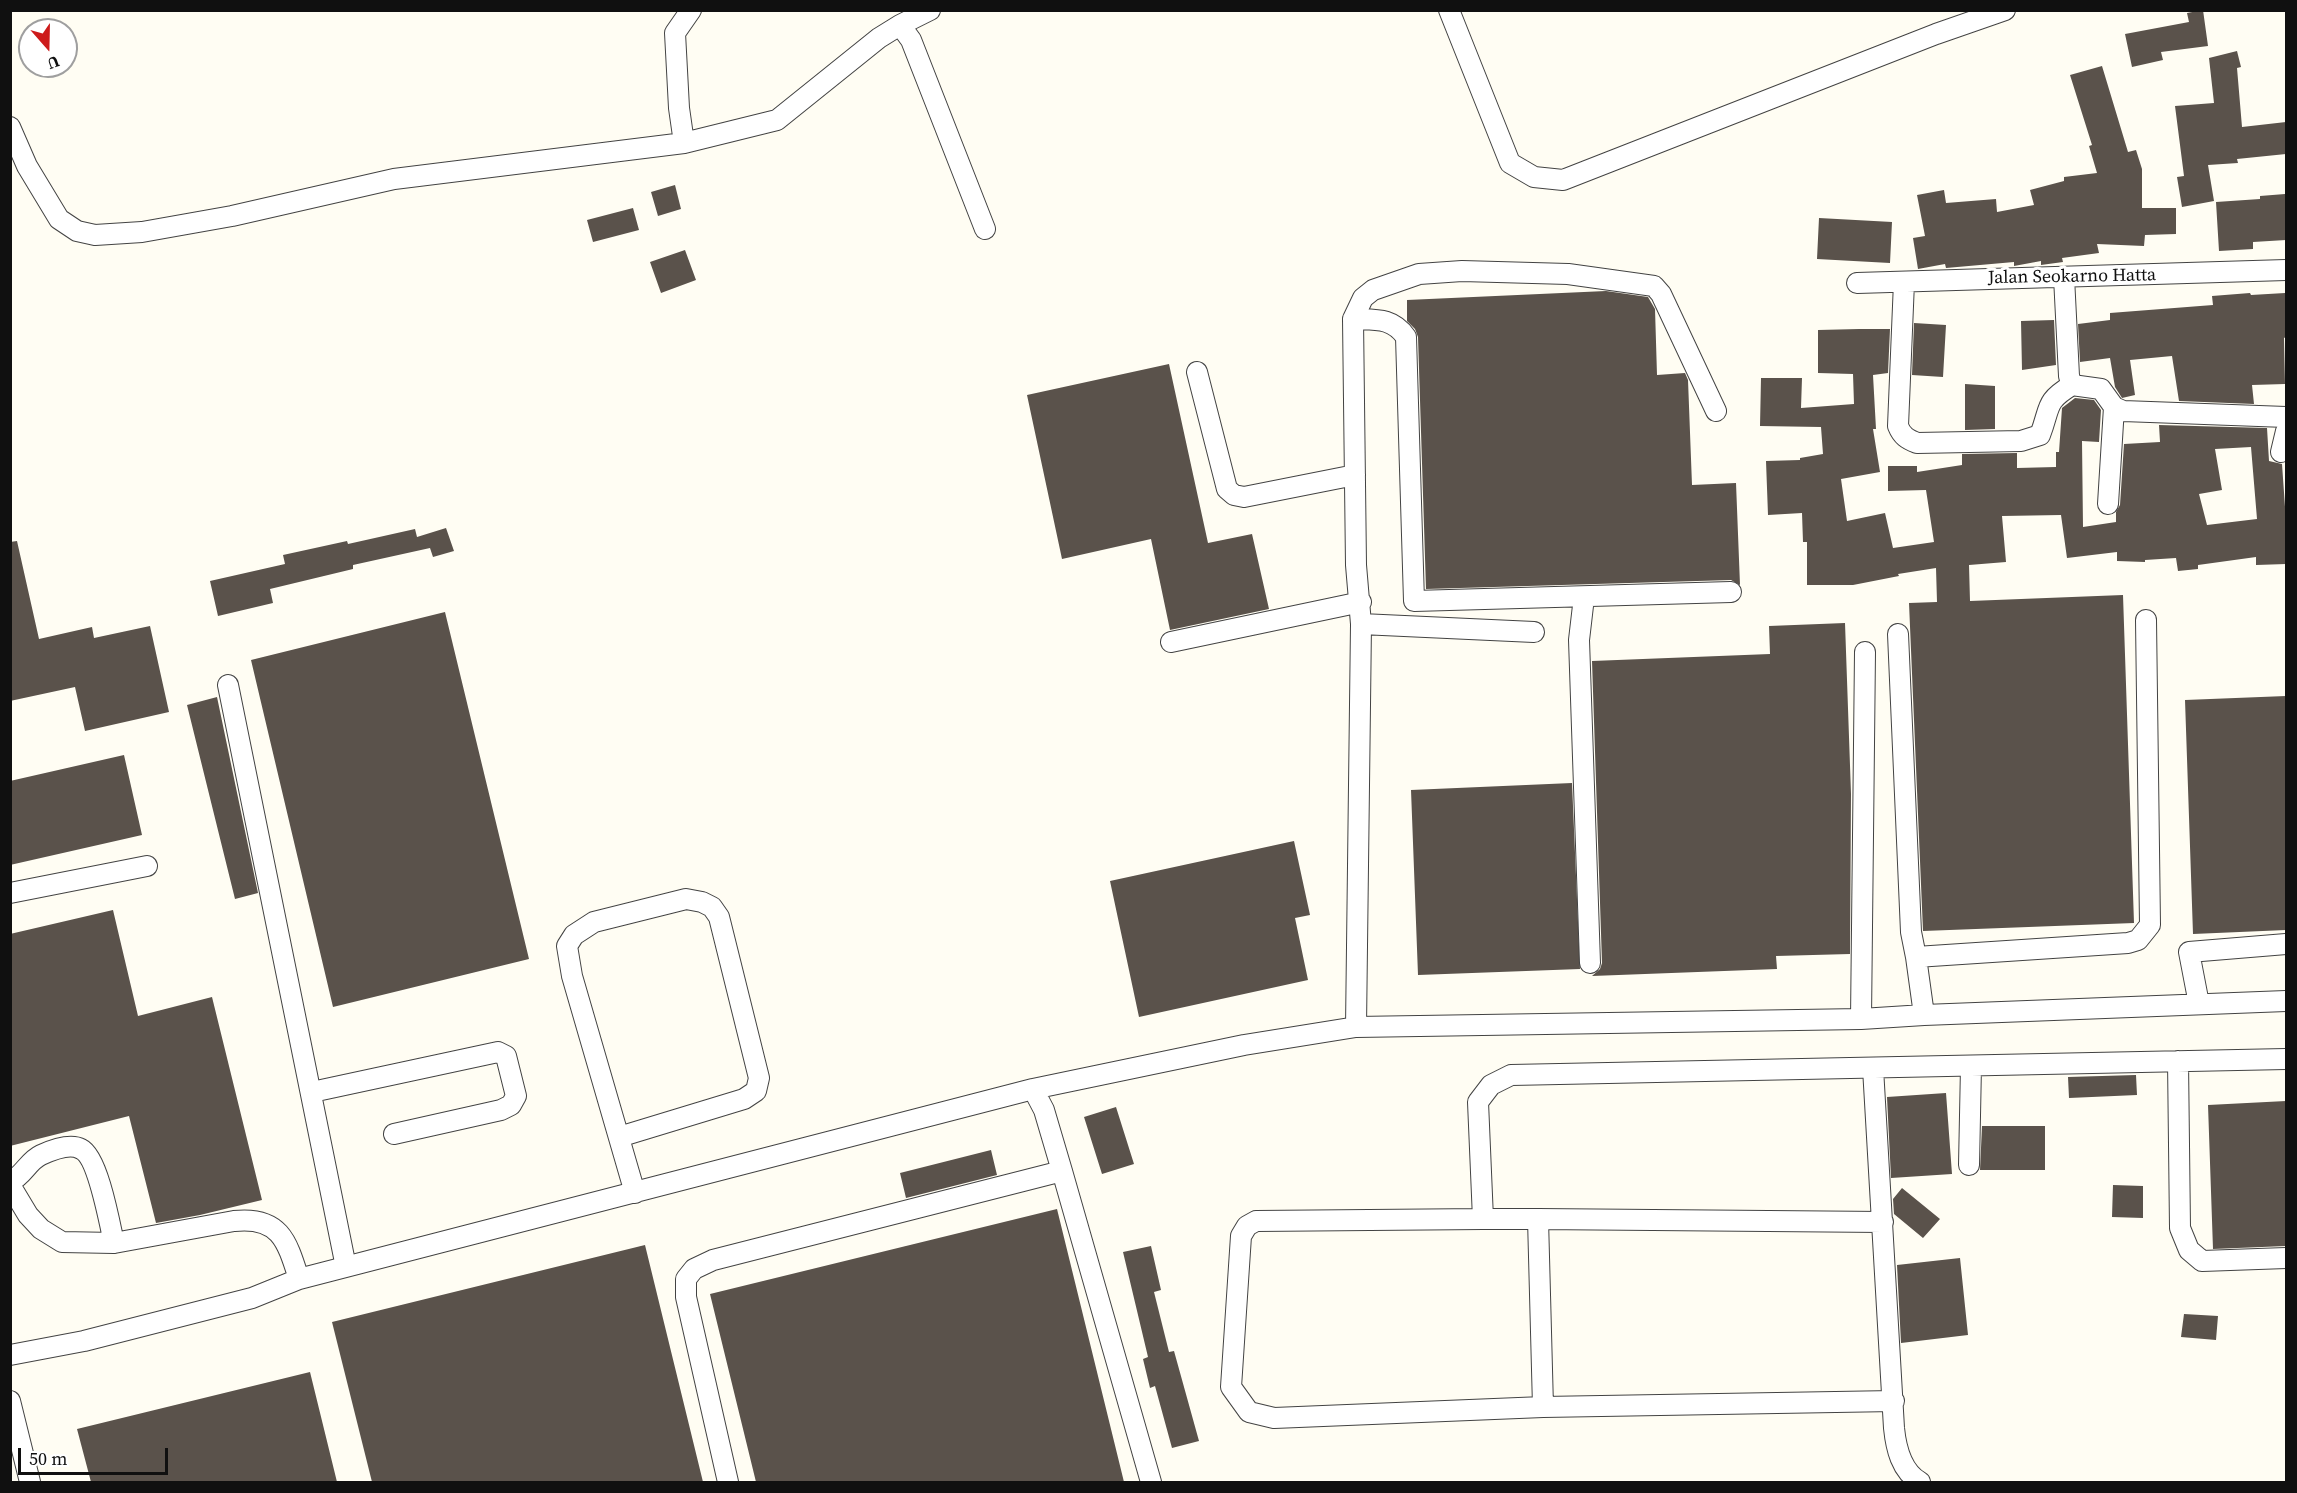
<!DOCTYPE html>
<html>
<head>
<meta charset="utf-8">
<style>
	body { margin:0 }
	#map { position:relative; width:2297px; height:1493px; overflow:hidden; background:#fffdf3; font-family:"Source Serif 4",serif }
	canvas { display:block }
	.frame { position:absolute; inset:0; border:12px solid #101010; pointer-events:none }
	.north { position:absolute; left:18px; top:18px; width:60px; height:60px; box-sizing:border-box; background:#fff; border:2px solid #9f9f9f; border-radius:50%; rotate:160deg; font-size:16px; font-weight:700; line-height:24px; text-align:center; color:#101010 }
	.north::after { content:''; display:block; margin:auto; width:21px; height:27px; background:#cd1b1b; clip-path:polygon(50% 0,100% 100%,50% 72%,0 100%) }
	.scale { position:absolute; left:18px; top:1448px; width:150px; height:27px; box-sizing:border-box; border:3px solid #101010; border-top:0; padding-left:8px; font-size:18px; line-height:21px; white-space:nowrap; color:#101010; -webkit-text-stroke:4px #fff; paint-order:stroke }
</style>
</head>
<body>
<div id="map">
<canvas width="2297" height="1493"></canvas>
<div class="frame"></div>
<div class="north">U</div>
<div class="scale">50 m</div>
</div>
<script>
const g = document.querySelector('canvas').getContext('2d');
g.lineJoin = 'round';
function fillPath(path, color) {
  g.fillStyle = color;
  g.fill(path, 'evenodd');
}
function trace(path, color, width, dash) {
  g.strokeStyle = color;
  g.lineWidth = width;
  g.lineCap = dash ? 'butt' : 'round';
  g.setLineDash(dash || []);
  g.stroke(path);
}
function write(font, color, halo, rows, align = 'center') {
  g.font = font + ' "Source Serif 4",serif';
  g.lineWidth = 6;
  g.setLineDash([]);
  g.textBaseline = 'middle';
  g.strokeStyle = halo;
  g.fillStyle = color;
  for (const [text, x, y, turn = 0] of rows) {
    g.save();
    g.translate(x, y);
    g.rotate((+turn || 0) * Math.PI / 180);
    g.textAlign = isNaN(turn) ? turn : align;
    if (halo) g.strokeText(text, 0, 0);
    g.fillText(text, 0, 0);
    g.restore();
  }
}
fillPath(new Path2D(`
	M2203 10 2208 46 2161 52 2163 60 2132 67 2125 34 2189 22 2187 13Z
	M2237 51 2241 67 2237 68 2242 127 2286 122V154L2237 159 2238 163 2208 165 2214 201 2182 207 2177 177 2184 176 2175 106 2214 103 2209 58Z
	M2102 66 2128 152 2136 150 2142 169V208H2176V234L2145 235 2144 246 2097 244 2099 253 2062 258 2063 262 2041 265V261L2014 266V262L1946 268 1945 264 1918 269 1913 238 1925 236 1917 195 1944 190 1946 203 1996 199 1997 212 2034 205 2030 190 2064 181V177L2097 173 2089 146 2092 145 2070 75Z
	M675 185 681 209 658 216 651 192Z
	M2285 194 2286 240 2253 242V249L2219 251 2216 202 2260 199V196Z
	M633 208 639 230 593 242 587 220Z
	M1819 218 1892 222 1890 263 1817 259Z
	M685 250 696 280 661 293 650 262Z
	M1606 291 1648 297 1655 309 1657 375 1685 373 1688 380 1692 485 1736 483 1740 585 1731 580 1426 589 1418 337 1415 329 1407 321V300Z
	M2250 293 2251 295 2285 293 2286 326V337L2284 338 2285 384 2252 385 2254 404 2179 401 2172 356 2130 360 2135 395 2122 398 2115 387 2110 358 2080 362 2078 324 2110 320V313L2213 305 2212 296Z
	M2054 320 2056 365 2022 370 2021 321Z
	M1914 323 1946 325 1943 377 1912 375Z
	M1859 329H1890L1888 373 1873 375 1876 429H1873L1880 472 1841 479 1847 521 1885 513 1893 548 1934 542 1926 490 1888 491V466H1917V472L1962 465V454L2017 453V468L2056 467V452H2059L2062 408 2075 398 2094 400 2101 410 2099 442 2082 441 2083 527 2116 522V512L2120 505 2124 444 2160 442 2159 425 2267 428 2269 461 2282 464 2286 521V564L2256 565V557L2198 565V569L2178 571 2176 558 2145 560V562L2117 561V552L2067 558 2061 515 2002 516 2006 562 1969 565 1970 601 2123 595 2134 923 1923 931 1909 603 1937 602 1936 568 1898 574 1899 576 1853 585H1807V542H1803L1802 513 1768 515 1766 461 1800 460V458L1823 454 1821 427 1760 426 1761 378H1802L1801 408 1854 404 1853 374 1818 373V330ZM2251 447 2257 519 2207 525 2199 494 2222 490 2215 449Z
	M1169 364 1208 543 1252 534 1269 609 1170 630 1151 539 1062 559 1027 395Z
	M1965 384 1995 386V429L1965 430Z
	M446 528 454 551 433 557 430 548 353 565V569L270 589 273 603 218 616 210 581 285 564 283 555 347 541 348 544 415 529 417 537Z
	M17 541 39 639 92 627 94 638 150 626 169 712 85 731 75 687 10 701V542Z
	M445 612 529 959 333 1007 251 660Z
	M1845 623 1851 794 1850 954 1776 956 1777 969 1592 976 1600 969 1602 963 1592 661 1770 654 1769 626Z
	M2286 696V930L2193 934 2185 700Z
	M217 697 258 893 235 899 187 705Z
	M124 755 142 835 10 865V781Z
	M1572 783 1580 969 1418 975 1411 790Z
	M1294 841 1310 915 1295 918 1308 980 1139 1017 1110 881Z
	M113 910 138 1016 212 997 262 1200 200 1215 156 1223 129 1116 10 1146V934Z
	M2136 1075 2137 1095 2069 1098 2068 1077Z
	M1946 1093 1952 1174 1891 1178 1887 1097Z
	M2286 1101V1246L2213 1249 2208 1105Z
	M1116 1107 1134 1164 1102 1174 1084 1117Z
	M1982 1126H2045V1170H1980Z
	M991 1150 997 1175 906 1198 900 1173Z
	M2113 1185 2143 1186V1218L2112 1217Z
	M1902 1188 1940 1219 1923 1238 1894 1214 1893 1199Z
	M1057 1209 1124 1482H756L710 1294Z
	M645 1245 703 1482H372L332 1322Z
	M1151 1246 1161 1290 1154 1292 1169 1352 1174 1351 1199 1441 1172 1448 1155 1386 1150 1388 1143 1359 1148 1357 1123 1252Z
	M1960 1258 1968 1335 1901 1343 1897 1265Z
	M2184 1314 2218 1316 2216 1340 2181 1337Z
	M310 1372 337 1482H91L77 1429Z`), '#5a524b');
const minor = new Path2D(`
	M1449 10 1510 163 1534 177 1563 180 1936 34 2005 10
	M900 25 911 40 985 229
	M10 127 27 166 59 219 77 231 95 235 142 232 232 216 394 179 684 143 777 120 879 38 900 25 930 10
	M684 143 679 108 675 33 691 10
	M2064 277 2069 376 2072 385 2101 389 2114 407 2123 411 2286 417
	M1904 282 1898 426C1902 436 1907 439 1917 443L2021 441 2040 435C2051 407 2044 402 2072 385
	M1857 283 2286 270
	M1353 319C1375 320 1392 317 1406 337L1414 601 1731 592
	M1197 372 1227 489 1234 495 1244 497 1355 475
	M2281 452 2286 431
	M2108 504 2114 407
	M1584 597 1579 640 1590 963
	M1361 624 1534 632
	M1898 634 1911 932 1916 957
	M1171 642 1361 602
	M228 685 346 1267
	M10 893 147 866
	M2199 1004 2189 952 2286 944
	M1924 1015 1916 957 2128 943 2138 940 2150 925 2146 620
	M1861 1019 1865 652
	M1356 1027 1361 624 1356 565 1353 319 1363 298 1373 290 1419 274 1462 271 1568 274 1654 286 1661 294 1716 411
	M2178 1061 2180 1228 2189 1250 2202 1261 2286 1258
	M1873 1068 1894 1428C1896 1448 1901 1471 1920 1482
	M1033 1089 1044 1110 1062 1171 1151 1482
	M312 1092 498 1052 506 1056 516 1096 511 1105 501 1110 394 1134
	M619 1137 744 1099 756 1091 759 1078 719 917 712 907 702 902 686 899 594 922 574 935 567 946 572 976 635 1193
	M1969 1165 1971 1066
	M10 1182C24 1175 28 1161 41 1155 52 1150 70 1143 81 1149 98 1157 110 1225 114 1243
	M10 1185 28 1215 41 1229 62 1242 114 1243 234 1221C280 1216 287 1241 299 1279
	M1483 1219H1538L1543 1407 1274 1418 1249 1412 1231 1387 1241 1236 1247 1226 1256 1221Z
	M1483 1219 1478 1102 1491 1085 1511 1075 2286 1059
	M1538 1219 1883 1222
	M10 1355 84 1341 252 1298 299 1279 1033 1089 1244 1045 1356 1027 1861 1019 1924 1015 2286 1001
	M10 1401 30 1482
	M1543 1407 1894 1401
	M728 1482 686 1297V1279L694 1269 713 1260 1062 1171`);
trace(minor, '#434343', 22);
trace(minor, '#fff', 20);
write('18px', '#101010', '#fff', [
	["Jalan Seokarno Hatta",2072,277,-1]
]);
</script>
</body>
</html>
